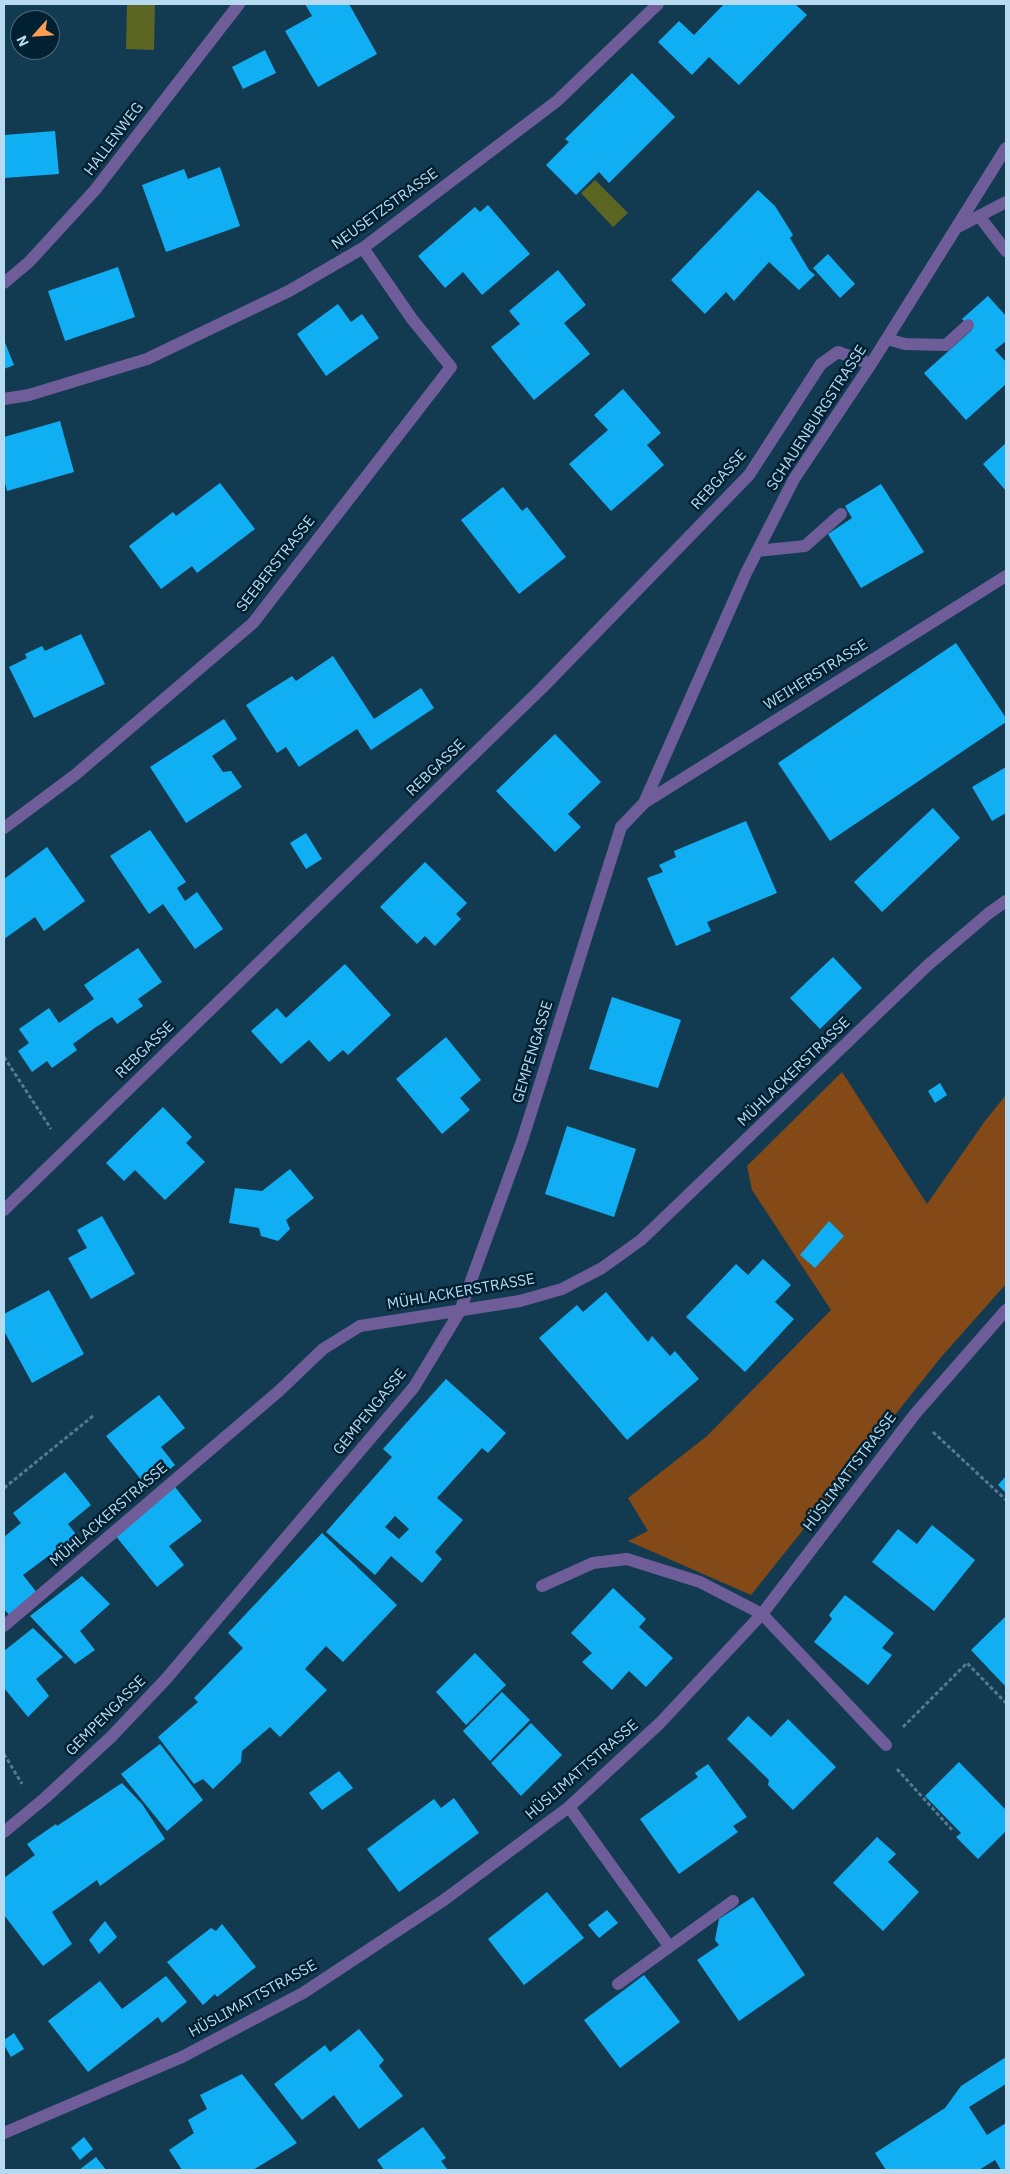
<!DOCTYPE html>
<html>
<head>
<meta charset="utf-8">
<style>
	body { margin:0 }
	#map { position:relative; width:1010px; height:2174px; overflow:hidden; background:#123b51; font-family:"IBM Plex Sans",sans-serif }
	canvas { display:block }
	.frame { position:absolute; inset:0; border:5px solid #b7daf1; pointer-events:none }
	.north { position:absolute; left:10px; top:10px; width:50px; height:50px; box-sizing:border-box; background:#012132; border:1px solid #4a6b7e; border-radius:50%; rotate:244deg; font-size:14px; font-weight:700; line-height:20px; text-align:center; color:#b7daf1 }
	.north::after { content:''; display:block; margin:auto; width:18px; height:22px; background:#fc9d54; clip-path:polygon(50% 0,100% 100%,50% 72%,0 100%) }
</style>
</head>
<body>
<div id="map">
<canvas width="1010" height="2174"></canvas>
<div class="frame"></div>
<div class="north">N</div>
</div>
<script>
const g = document.querySelector('canvas').getContext('2d');
g.lineJoin = 'round';
function fillPath(path, color) {
  g.fillStyle = color;
  g.fill(path, 'evenodd');
}
function trace(path, color, width, dash) {
  g.strokeStyle = color;
  g.lineWidth = width;
  g.lineCap = dash ? 'butt' : 'round';
  g.setLineDash(dash || []);
  g.stroke(path);
}
function write(font, color, halo, rows, align = 'center') {
  g.font = font + ' "IBM Plex Sans",sans-serif';
  g.lineWidth = 5;
  g.setLineDash([]);
  g.textBaseline = 'middle';
  g.strokeStyle = halo;
  g.fillStyle = color;
  for (const [text, x, y, turn = 0] of rows) {
    g.save();
    g.translate(x, y);
    g.rotate((+turn || 0) * Math.PI / 180);
    g.textAlign = isNaN(turn) ? turn : align;
    if (halo) g.strokeText(text, 0, 0);
    g.fillText(text, 0, 0);
    g.restore();
  }
}
fillPath(new Path2D(`
	M842 1072 927 1204 985 1121 1006 1095V1284L942 1356 751 1595 628 1541 648 1531 628 1498 707 1436 831 1310 752 1190 747 1166Z`), '#834917');
fillPath(new Path2D(`
	M127 4H155L154 50 126 49Z
	M595 180 628 213 613 227 581 193Z`), '#5c6522');
fillPath(new Path2D(`
	M305 4H349L377 54 318 87 285 31 312 16Z
	M724 4H795L807 15 739 85 709 57 692 75 658 42 679 21 694 35Z
	M265 50 276 73 243 89 232 67Z
	M632 73 675 117 609 183 599 172 576 195 546 165 569 142 565 139Z
	M55 131 59 174 4 178V135Z
	M220 167 240 226 166 252 142 185 184 169 188 179Z
	M758 190 775 206 793 235 790 238 809 270 815 275 799 290 769 262 734 301 726 292 705 314 671 280Z
	M488 205 530 254 482 295 463 272 445 288 418 256 475 207 480 212Z
	M828 254 855 284 840 298 813 268Z
	M118 267 135 317 65 341 48 291Z
	M558 270 586 305 564 323 590 354 534 400 491 347 520 324 509 311Z
	M988 296 1006 316V341L995 350 1006 362V384L966 420 924 373 972 330 962 319Z
	M338 304 351 322 362 314 379 338 326 376 297 334Z
	M4 340 14 365 4 369Z
	M623 389 661 433 647 445 664 465 611 511 569 464 608 430 594 415Z
	M60 421 74 472 7 491 4 479V437Z
	M1006 443V491L983 464Z
	M220 483 255 529 197 573 192 566 161 589 129 546 173 512 176 516Z
	M881 484 924 552 861 588 828 534 852 518 845 506Z
	M503 487 522 511 527 507 566 557 519 594 461 520Z
	M81 634 105 684 34 718 9 667 27 658 25 654 42 646 45 651Z
	M956 643 1006 718V722L830 841 778 763Z
	M333 656 374 719 421 688 434 708 371 750 357 729 299 767 286 747 277 753 246 705 292 676 296 681Z
	M224 719 237 739 212 756 223 772 231 771 242 787 186 823 150 767Z
	M555 734 601 782 568 814 581 827 555 852 496 791Z
	M1006 767V813L992 821 972 787Z
	M933 808 960 838 882 912 854 882Z
	M746 821 777 893 707 922 711 931 676 946 647 878 663 872 659 865 676 857 674 851Z
	M150 830 186 882 177 888 185 901 197 892 223 929 195 949 163 904 149 914 110 856Z
	M306 833 322 859 306 869 290 843Z
	M47 847 85 901 44 931 35 917 4 939V879Z
	M425 862 467 903 456 914 461 919 435 946 425 936 417 944 380 907Z
	M138 948 162 982 138 999 143 1006 117 1024 112 1017 96 1027 73 1044 77 1050 52 1068 47 1061 32 1072 18 1051 29 1043 19 1029 49 1008 59 1023 94 999 84 985Z
	M833 957 862 988 820 1029 790 998Z
	M345 964 391 1015 348 1055 343 1050 329 1062 309 1040 281 1064 251 1031 277 1008 286 1018Z
	M612 997 681 1020 658 1088 589 1069Z
	M446 1037 481 1080 460 1098 470 1110 442 1134 396 1079Z
	M940 1083 947 1095 935 1103 928 1091Z
	M163 1107 192 1137 186 1143 205 1162 165 1200 135 1170 124 1181 106 1163Z
	M567 1126 636 1149 614 1217 545 1194Z
	M290 1169 314 1198 286 1220 290 1229 278 1241 261 1236 259 1228 229 1223 235 1188 262 1191Z
	M102 1216 135 1274 91 1299 68 1258 87 1248 77 1230Z
	M829 1221 844 1236 815 1268 800 1255Z
	M763 1259 791 1285 775 1302 794 1319 745 1372 686 1317 736 1264 748 1275Z
	M49 1290 84 1354 32 1383 4 1331V1314Z
	M606 1292 648 1342 652 1336 670 1356 675 1351 699 1379 627 1440 539 1338 577 1305 583 1312Z
	M446 1379 506 1433 488 1453 482 1448 437 1498 463 1520 435 1552 442 1559 422 1583 391 1556 375 1575 326 1532 392 1457 383 1449ZM395 1516 409 1529 399 1539 385 1527Z
	M159 1395 185 1428 161 1447 175 1465 147 1487 106 1436Z
	M65 1472 91 1505 68 1524 82 1542 54 1565 47 1557 23 1575 38 1594 10 1616 4 1609V1537L21 1523 13 1513Z
	M1006 1476V1493L998 1485Z
	M175 1487 202 1521 169 1546 184 1565 157 1587 115 1535Z
	M932 1525 975 1560 934 1611 872 1562 898 1529 917 1544Z
	M322 1533 397 1605 343 1662 326 1646 305 1669 327 1690 280 1737 270 1727 242 1751 241 1762 213 1789 203 1779 194 1784 158 1737 198 1702 194 1698 243 1648 228 1633Z
	M82 1576 110 1604 80 1631 95 1650 75 1664 30 1616Z
	M613 1588 646 1619 639 1627 673 1658 646 1687 629 1671 612 1690 582 1662 592 1653 571 1633Z
	M845 1595 894 1633 882 1648 892 1655 868 1685 814 1642 832 1619 829 1615Z
	M1006 1616V1687L971 1650Z
	M33 1628 63 1657 36 1679 49 1696 28 1717 4 1688V1651Z
	M475 1653 506 1685 466 1725 436 1692Z
	M502 1692 530 1720 490 1761 463 1731Z
	M748 1716 771 1737 788 1719 836 1767 793 1810 768 1785 769 1780 727 1739Z
	M531 1723 562 1755 521 1796 491 1763Z
	M160 1744 203 1800 167 1831 121 1774Z
	M959 1762 1006 1810V1831L978 1859 956 1837 961 1833 925 1796Z
	M708 1764 747 1817 733 1826 738 1832 679 1874 640 1819 698 1777 695 1773Z
	M339 1771 353 1788 322 1810 309 1793Z
	M122 1783 142 1804 165 1839 100 1886 97 1880 52 1912 72 1944 43 1966 4 1915V1878L35 1855 27 1844 56 1824 57 1826Z
	M454 1798 479 1833 399 1892 367 1849 434 1799 441 1808Z
	M877 1837 896 1854 888 1862 919 1892 883 1931 833 1883Z
	M547 1892 584 1938 524 1985 488 1939Z
	M753 1897 805 1975 739 2021 697 1960 719 1945 715 1940 719 1919Z
	M607 1910 618 1923 599 1938 588 1925Z
	M105 1921 117 1937 99 1954 89 1940Z
	M222 1924 256 1967 217 1997 215 1994 203 2005 167 1962 211 1928 216 1931Z
	M644 1975 680 2022 620 2068 584 2020Z
	M166 1976 187 2002 162 2023 158 2017 88 2072 48 2021 100 1981 122 2009Z
	M359 2029 384 2060 379 2066 403 2096 359 2129 334 2095 302 2120 274 2084 325 2045 330 2052Z
	M14 2033 24 2049 11 2057 4 2045V2040Z
	M1006 2057V2084L969 2107 987 2135 1006 2123V2170H1001L995 2160 979 2170H886L875 2153 945 2108 961 2086Z
	M242 2074 297 2143 253 2170H182L169 2150 194 2133 188 2120 207 2109 200 2095Z
	M423 2127 446 2158 441 2161 448 2170H384L377 2160Z
	M84 2137 93 2149 80 2160 71 2148Z
	M96 2157 106 2170H79Z`), '#10aff3');
trace(new Path2D(`
	M4 1057 51 1129
	M933 1432 1006 1500
	M4 1488 93 1416
	M903 1727 967 1663 1006 1703
	M4 1754 22 1784
	M897 1769 953 1831`), '#537a90', 3, [4, 2.5]);
trace(new Path2D(`
	M979 216 1006 251
	M958 227 1006 202
	M4 283 29 262 95 190 239 4
	M887 339 905 344 946 345 968 325
	M4 399 29 395 147 359 289 291 363 248 557 101 658 4
	M757 551 805 546 841 514
	M644 803 746 573 794 479 871 364 1006 148
	M4 828 75 775 253 623 451 367 412 319 363 248
	M4 1210 542 688 749 475 821 364 838 352 871 364
	M542 1586 593 1563 627 1559 700 1582 762 1614 886 1745
	M4 1626 279 1391 323 1349 360 1326 520 1301 562 1289 602 1268 641 1240 928 965 989 913 1006 901
	M569 1807 669 1946
	M4 1832 45 1798 111 1737 166 1679 414 1387 460 1311 522 1141 621 827 644 803 1006 576
	M618 1984 733 1901
	M4 2133 182 2057 303 1993 444 1900 569 1807 660 1723 762 1614 915 1414 1006 1310`), '#6f5d9a', 12);
write('15px', '#b7daf1', '#012132', [
	["HALLENWEG",114,139,-53],
	["NEUSETZSTRASSE",385,209,-36],
	["SCHAUENBURGSTRASSE",817,418,-57],
	["REBGASSE",719,480,-48],
	["SEEBERSTRASSE",276,564,-52],
	["WEIHERSTRASSE",816,675,-32],
	["REBGASSE",436,768,-44],
	["REBGASSE",145,1050,-44],
	["GEMPENGASSE",533,1052,-73],
	["MÜHLACKERSTRASSE",794,1072,-44],
	["MÜHLACKERSTRASSE",461,1292,-10],
	["GEMPENGASSE",370,1412,-51],
	["HÜSLIMATTSTRASSE",850,1472,-53],
	["MÜHLACKERSTRASSE",109,1515,-41],
	["GEMPENGASSE",106,1716,-45],
	["HÜSLIMATTSTRASSE",582,1770,-41],
	["HÜSLIMATTSTRASSE",253,1999,-29]
]);
</script>
</body>
</html>
